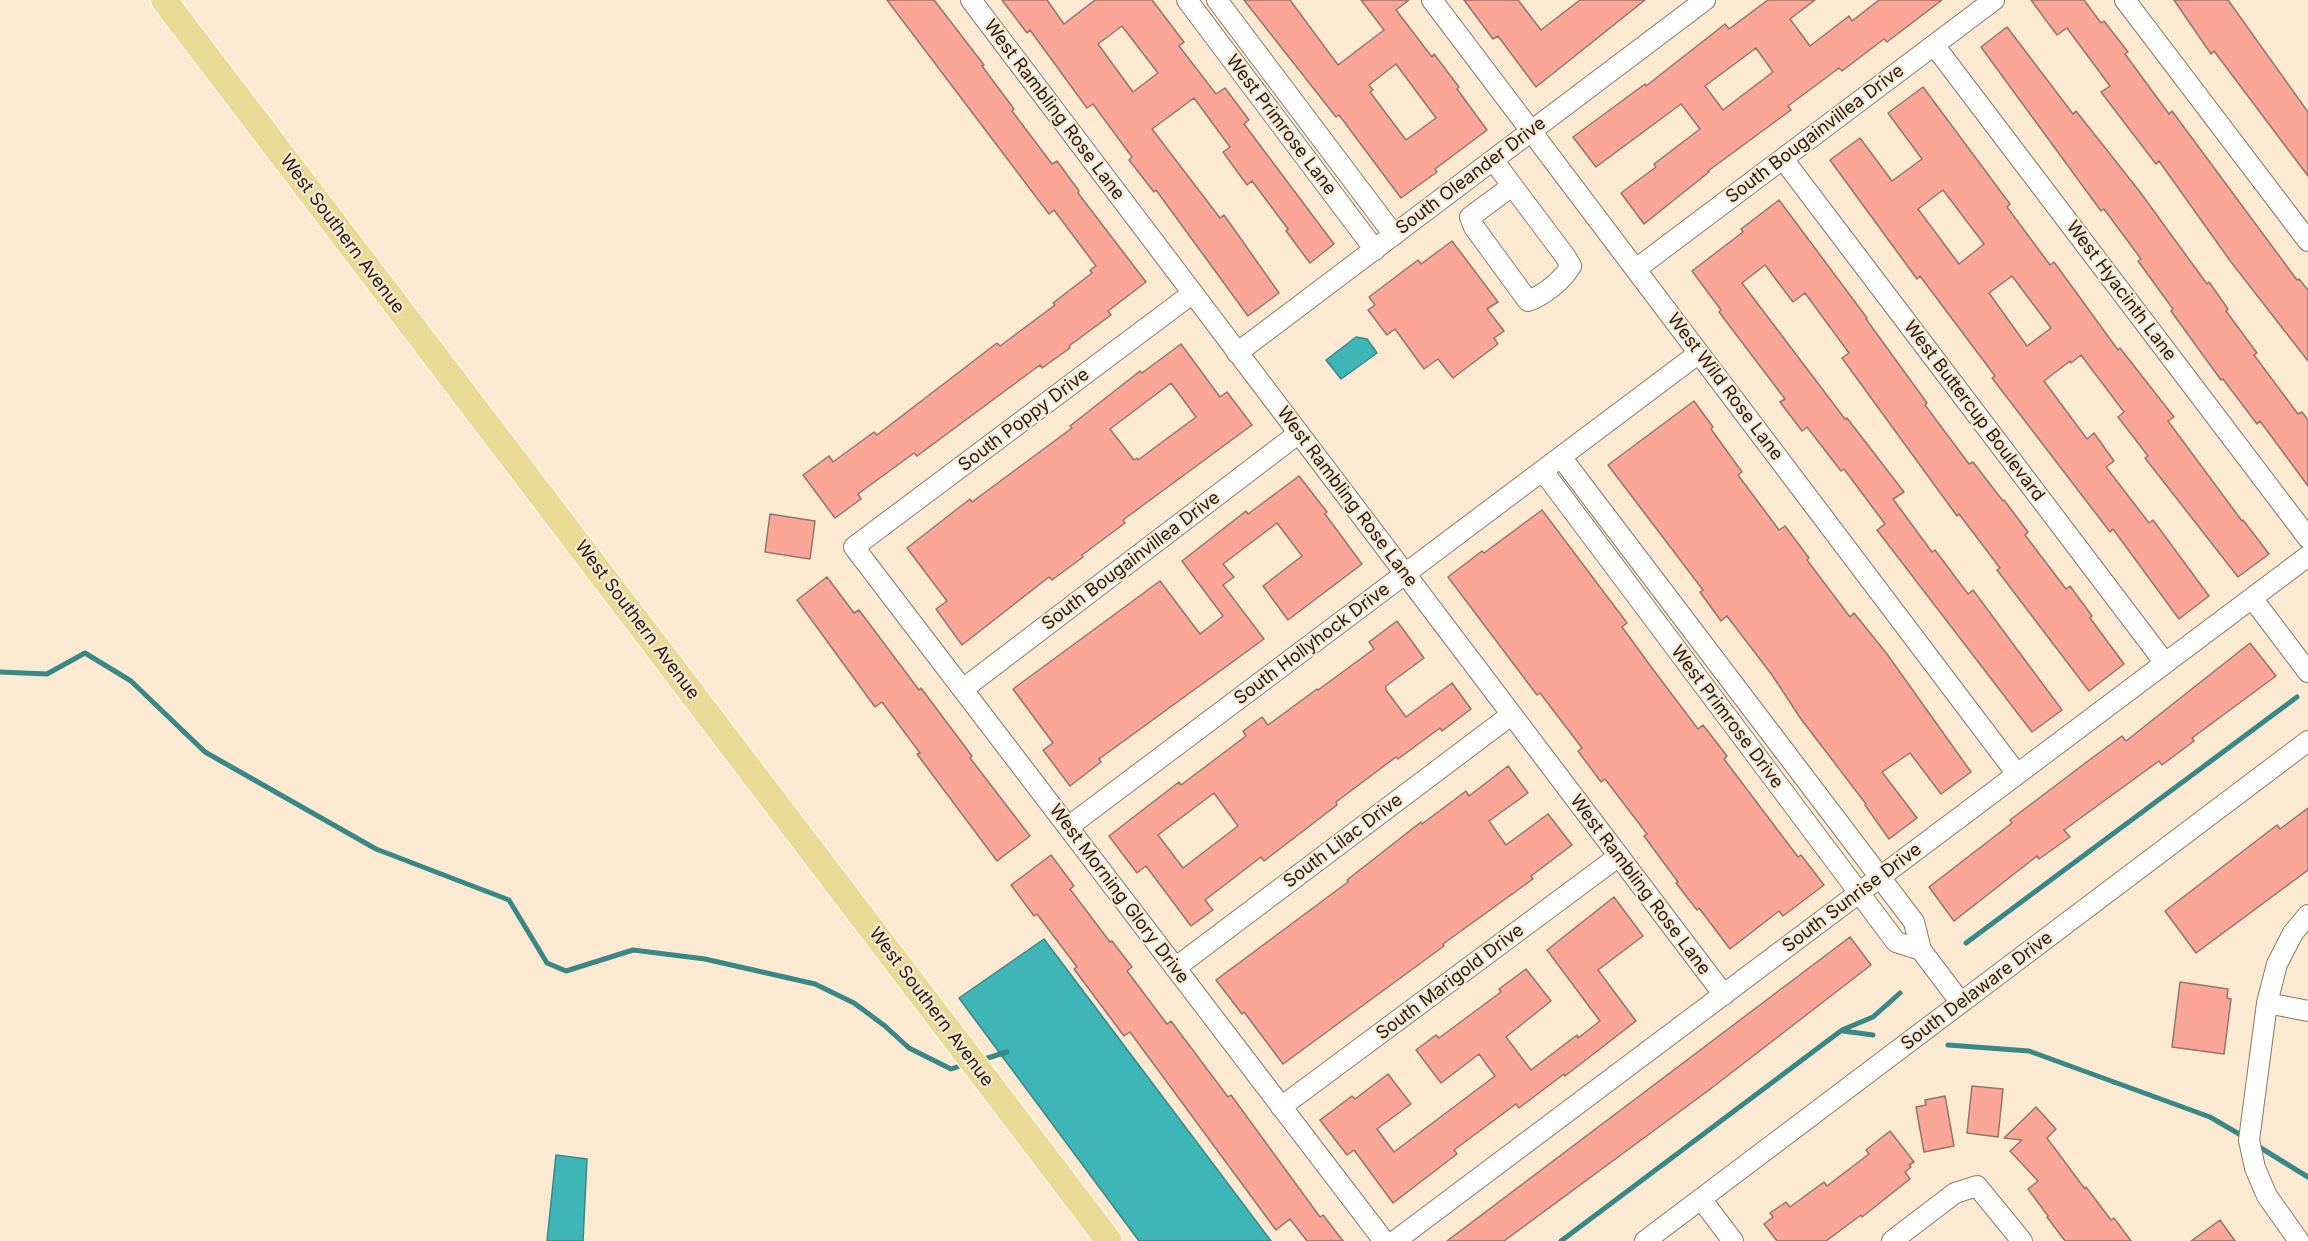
<!DOCTYPE html>
<html>
<head>
<meta charset="utf-8">
<style>
	body { margin:0 }
	canvas { display:block; background:#fce9d2 }
</style>
</head>
<body>
<canvas width="2308" height="1241"></canvas>
<script>
const g = document.querySelector('canvas').getContext('2d');
g.lineJoin = 'round';
function fillPath(path, color) {
  g.fillStyle = color;
  g.fill(path, 'evenodd');
}
function trace(path, color, width, dash) {
  g.strokeStyle = color;
  g.lineWidth = width;
  g.lineCap = dash ? 'butt' : 'round';
  g.setLineDash(dash || []);
  g.stroke(path);
}
function write(font, color, halo, rows, align = 'center') {
  g.font = font + ' Inter,sans-serif';
  g.lineWidth = 4.5;
  g.setLineDash([]);
  g.textBaseline = 'middle';
  g.strokeStyle = halo;
  g.fillStyle = color;
  for (const [text, x, y, turn = 0] of rows) {
    g.save();
    g.translate(x, y);
    g.rotate((+turn || 0) * Math.PI / 180);
    g.textAlign = isNaN(turn) ? turn : align;
    if (halo) g.strokeText(text, 0, 0);
    g.fillText(text, 0, 0);
    g.restore();
  }
}
const water = new Path2D(`
	M1356 337 1367 339 1377 353 1341 379 1326 360Z
	M1044 939 1271 1241H1139L959 998Z
	M556 1155 587 1159 583 1241H547Z`);
fillPath(water, '#3eb5b7');
trace(water, '#378887', 1.5);
trace(new Path2D(`
	M0 672 47 674 85 653 131 681 205 752 376 849 509 900 547 963 566 971 633 950 705 959 815 984 854 1003 885 1026 909 1048 951 1069 966 1064
	M1966 943 2297 697
	M1843 1031 1873 1035
	M1948 1045 2029 1051 2210 1117 2246 1138
	M981 1060 1007 1052
	M2256 1145 2308 1177
	M1561 1241 1842 1030 1873 1017 1900 993`), '#378887', 5);
const building = new Path2D(`
	M887 0H934L984 65 982 66 1014 109 1012 111 1052 164 1057 161 1079 191 1078 193 1146 282 1108 311 1111 315 1069 346 1070 348 1042 368 1040 365 917 456 914 453 858 494 861 499 835 518 803 475 829 456 833 462 874 432 877 435 997 343 1000 346 1055 305 1053 303 1092 273 1090 270 1096 266 1054 210 1049 214Z
	M1002 0H1047L1064 24 1095 0H1152L1184 42 1179 46 1216 94 1225 88 1249 120 1244 124 1334 244 1310 263 1286 231 1288 229 1252 181 1247 185 1223 152 1230 147 1194 98 1152 129 1220 218 1224 215 1279 293 1248 316 1156 190 1154 192 1129 160 1132 157 1093 104 1087 108 1030 30 1027 33ZM1122 26 1158 73 1133 92 1098 44Z
	M1244 0H1290L1338 65 1384 30 1361 0H1409L1396 10 1432 57 1434 54 1459 87 1457 89 1487 130 1435 169 1437 172 1401 198 1339 115 1336 117ZM1396 64 1436 118 1406 140 1370 92 1373 90 1369 85Z
	M1464 0H1518L1541 30 1580 0H1645L1536 87 1498 36 1493 39Z
	M1768 0H1815L1790 19 1810 46 1849 16 1852 21 1879 0H1942L1887 42 1884 39 1842 71 1839 68 1788 106 1791 110 1708 171 1709 172 1644 224 1621 193 1656 167 1654 164 1700 129 1681 104 1596 167 1573 137 1645 84 1646 86 1725 24 1729 29ZM1756 48 1773 72 1723 110 1705 86Z
	M2031 0H2084L2101 23 2104 21 2128 52 2125 54 2169 114 2172 111 2297 280 2299 279 2308 290V361L2231 262 2159 161 2156 164 2101 92 2110 86 2067 28 2057 35Z
	M2174 0H2228L2308 112V176L2214 51 2211 54Z
	M2007 27 2073 114 2076 111 2140 192 2207 284 2209 282 2228 309 2226 311 2257 353 2254 355 2298 414 2302 412 2308 420V486L2260 421 2257 424 2223 379 2221 380 2171 311 2173 309 2138 261 2141 259 2104 209 2101 211 1981 47Z
	M1923 87 2010 204 2007 207 2050 265 2054 262 2118 350 2120 348 2174 417 2168 421 2242 521 2243 520 2269 554 2238 577 2145 458 2148 456 2118 417 2124 412 2081 355 2071 363 2070 361 2044 381 2087 439 2094 433 2114 461 2106 467 2149 523 2153 520 2209 596 2179 619 2113 529 2110 532 2012 404 1992 378 1995 376 1920 276 1917 279 1830 160 1860 138 1892 181 1922 159 1888 113ZM1943 190 1984 244 1959 264 1918 209ZM2012 276 2051 328 2027 346 1989 293Z
	M1779 200 1867 318 1866 319 1927 403 1925 405 1969 464 1973 462 2003 501 2004 500 2028 532 2025 535 2066 589 2070 586 2092 616 2090 618 2124 664 2089 691 1997 570 2000 568 1959 514 1957 516 1842 358 1849 353 1805 293 1793 302 1765 265 1742 283 1845 419 1847 418 1904 492 1893 499 1932 552 1935 550 1968 594 1973 590 2062 710 2032 732 1877 530 1885 524 1844 469 1841 471 1807 427 1802 431 1780 402 1785 399 1719 312 1721 310 1692 271 1743 232 1741 229Z
	M1452 241 1498 302 1487 309 1504 331 1494 338 1498 344 1453 378 1438 359 1424 369 1395 329 1387 335 1368 310 1375 305 1369 297 1418 260 1421 264Z
	M1181 344 1220 397 1227 392 1252 425 1123 520 1125 523 1082 555 1083 557 1052 580 1049 577 962 645 936 609 947 601 907 548 970 499 972 502 1072 428 1070 426 1140 371 1142 373ZM1171 383 1196 417 1138 460 1137 458 1134 460 1110 429Z
	M1694 401 1713 427 1711 429 1742 472 1738 475 1779 530 1785 526 1809 558 1807 560 1850 617 1854 613 1887 654 1971 772 1941 794 1910 753 1882 772 1917 818 1889 839 1865 805 1866 804 1801 719 1772 675 1727 616 1721 621 1700 592 1703 590 1608 465Z
	M1299 476 1327 512 1325 514 1362 564 1288 620 1263 586 1302 556 1277 523 1223 564 1234 577 1223 585 1264 639 1099 759 1101 762 1070 786 1043 750 1053 743 1013 689 1160 581 1200 634 1223 616 1182 561 1246 511 1248 514Z
	M1542 510 1627 623 1622 627 1655 672 1698 729 1703 725 1727 756 1724 759 1798 857 1801 855 1824 885 1783 916 1779 911 1730 949 1699 908 1697 910 1676 883 1678 882 1644 836 1647 834 1605 779 1601 782 1578 751 1582 748 1540 693 1537 695 1448 577 1482 551 1484 553Z
	M770 514 815 521 810 559 765 552Z
	M827 577 854 613 859 610 919 690 921 688 972 756 970 758 1030 836 997 861 917 754 920 753 882 702 875 707 797 600Z
	M1397 621 1424 658 1386 686V690L1406 717 1452 683 1471 709 1442 731 1440 728 1398 759 1396 757 1336 802 1337 805 1264 861 1261 857 1205 900 1213 910 1191 926 1146 866 1137 873 1109 836 1179 782 1181 785 1246 736 1243 731 1262 717 1268 725 1317 689 1318 690 1374 649 1369 642ZM1214 793 1238 826 1183 868 1158 835Z
	M2250 643 2276 676 2192 738 2194 741 2162 765 2159 761 2064 830 2070 837 2039 859 2037 856 1954 921 1929 887 2012 823 2010 820 2092 758 2122 736 2126 741Z
	M1508 766 1528 793 1489 821 1506 845 1548 814 1572 845 1531 876 1533 879 1443 944 1444 946 1283 1064 1244 1012 1242 1014 1216 980 1348 882 1347 880 1421 822 1422 824 1466 791 1469 796Z
	M2308 808V870L2196 953 2165 911 2277 825 2280 829Z
	M1051 855 1074 886 1070 889 1110 942 1112 941 1132 967 1127 971 1167 1024 1171 1021 1228 1097 1231 1095 1320 1217 1323 1215 1343 1241H1307L1290 1219 1276 1230 1130 1032 1124 1036 1074 969 1077 967 1037 914 1034 916 1011 885Z
	M1614 897 1643 936 1598 970 1636 1021 1565 1076 1564 1074 1519 1108 1516 1104 1454 1150 1457 1154 1393 1203 1354 1150 1347 1155 1320 1120 1352 1096 1355 1099 1388 1074 1411 1104 1377 1129 1394 1152 1495 1076 1479 1054 1441 1083 1416 1050 1436 1035 1439 1038 1501 992 1499 989 1526 969 1551 1001 1506 1037 1531 1070 1577 1035 1578 1038 1600 1021 1547 950Z
	M1850 937 1871 965 1709 1090 1504 1241H1447Z
	M2180 982 2228 989 2227 998 2231 999 2224 1054 2172 1047Z
	M1972 1086 2003 1089 1998 1137 1967 1133Z
	M1945 1096 1954 1146 1924 1152 1916 1107 1926 1105 1925 1100Z
	M2036 1107 2056 1129 2047 1138 2085 1189 2086 1187 2111 1220 2114 1218 2131 1241H2065L2047 1217 2048 1216 2028 1189 2038 1181 2010 1151 2022 1140 2004 1138Z
	M1890 1131 1914 1162 1909 1165 1911 1167 1905 1172 1910 1179 1862 1217 1861 1215 1826 1241H1777L1764 1224 1773 1217 1770 1213 1786 1202 1790 1207 1824 1182 1827 1186 1869 1154 1866 1150Z
	M2220 1220 2235 1241H2191Z`);
fillPath(building, '#fba696');
trace(building, '#92756f', 1.5);
const minor = new Path2D(`
	M971 0 1724 995
	M1187 0 1375 250
	M1217 0 1394 235
	M1432 0 2017 774
	M2125 0 2308 241
	M1934 45 2308 538
	M1783 159 2165 663
	M1493 160 1565 256 1571 266C1562 281 1544 295 1528 301L1474 227 1470 217 1512 186
	M1636 269 1994 0
	M1193 293 854 547 1384 1241
	M1237 353 1705 0
	M1561 457 1914 922 1921 950 1961 1003
	M1543 471 1896 942 1921 950
	M2252 598 2308 672
	M963 689 1299 433
	M1068 827 1699 353
	M1175 968 1511 715
	M2267 1003 2308 1011
	M1281 1107 1619 856
	M1701 1199 1733 1241
	M1395 1241 2308 556
	M1645 1241 2308 741
	M1892 1241 1955 1193 1977 1186 2022 1241
	M2299 1241 2267 1196 2255 1168 2249 1140 2267 1003 2277 964 2293 933 2308 915`);
const major = new Path2D(`
	M164 0 1109 1241`);
trace(minor, '#8b7a64', 22);
trace(major, '#fff', 28);
trace(minor, '#fff', 20);
trace(major, '#e9db96', 26);
write('18px', '#262017', '#fce9d2', [
	["West Rambling Rose Lane",1054,110,53],
	["West Primrose Lane",1281,125,53],
	["South Bougainvillea Drive",1815,134,-37],
	["South Oleander Drive",1471,176,-37],
	["West Southern Avenue",342,234,53],
	["West Hyacinth Lane",2121,291,53],
	["West Wild Rose Lane",1725,387,53],
	["West Buttercup Boulevard",1974,411,53],
	["South Poppy Drive",1024,420,-37],
	["West Rambling Rose Lane",1347,497,53],
	["South Bougainvillea Drive",1131,561,-37],
	["West Southern Avenue",637,620,53],
	["South Hollyhock Drive",1312,644,-37],
	["West Primrose Drive",1727,717,53],
	["South Lilac Drive",1343,841,-37],
	["West Rambling Rose Lane",1640,885,53],
	["West Morning Glory Drive",1119,894,53],
	["South Sunrise Drive",1852,898,-37],
	["South Marigold Drive",1450,982,-37],
	["South Delaware Drive",1977,991,-37],
	["West Southern Avenue",931,1007,53]
]);
</script>
</body>
</html>
